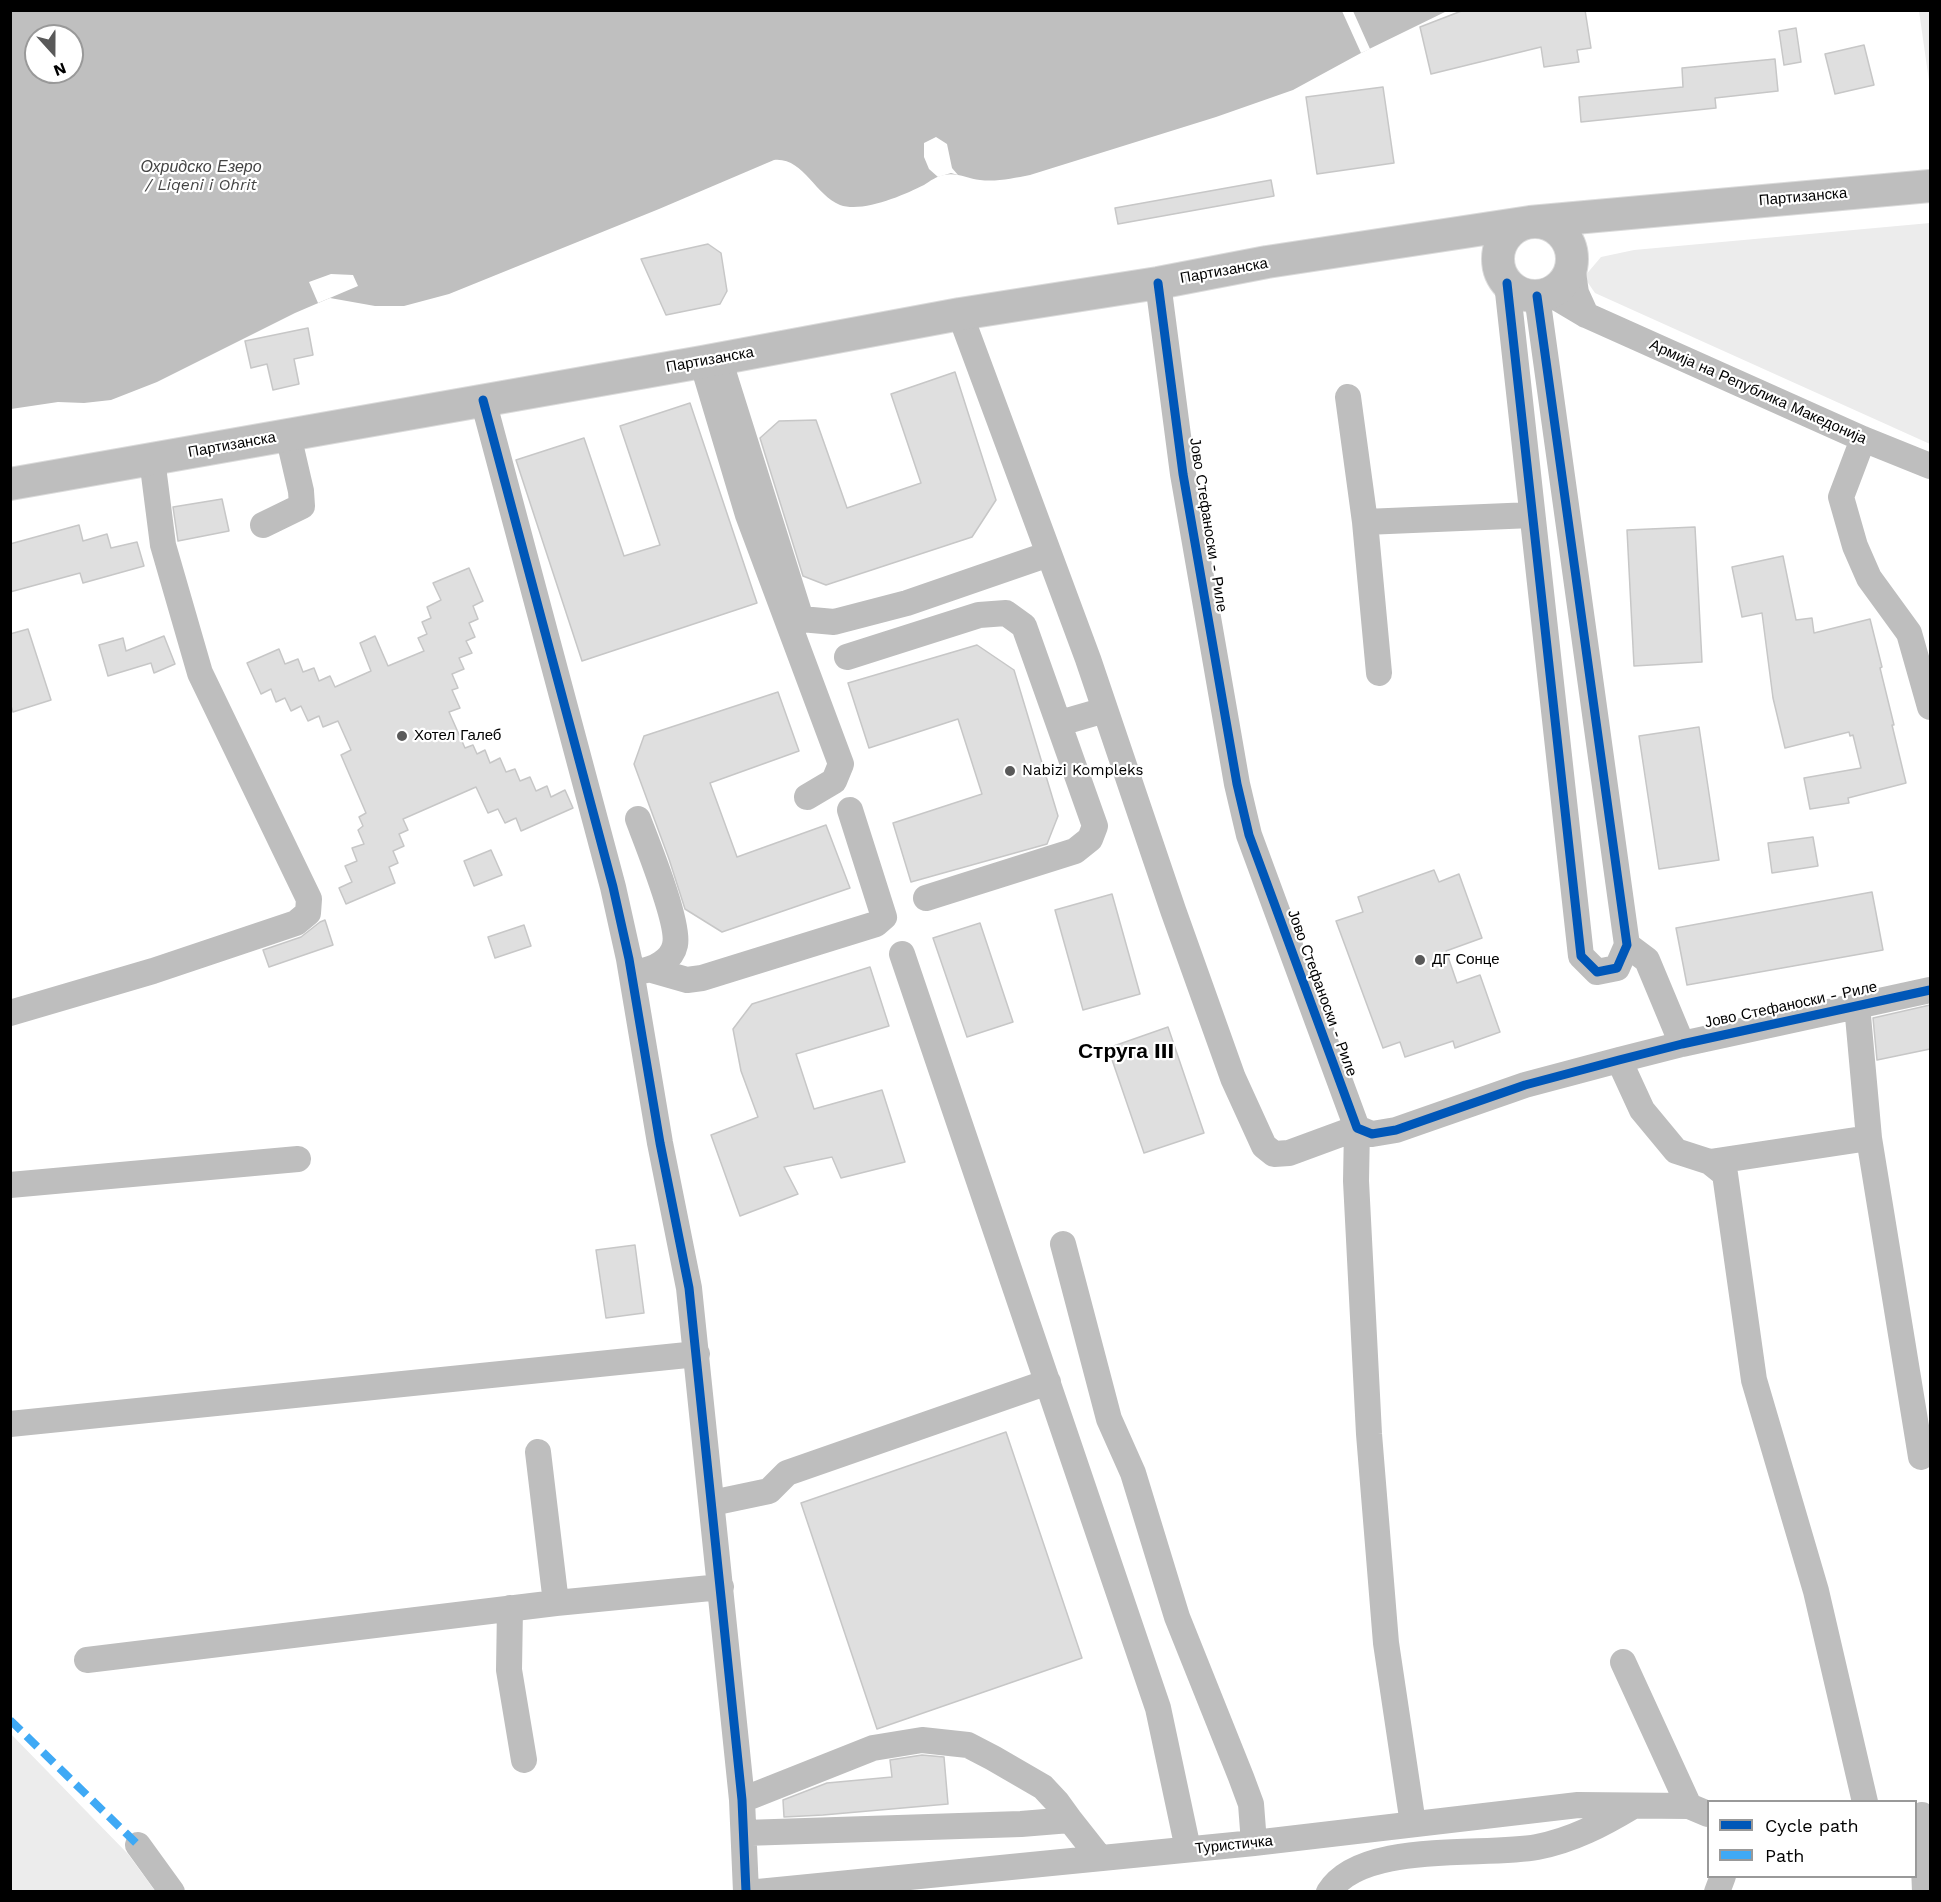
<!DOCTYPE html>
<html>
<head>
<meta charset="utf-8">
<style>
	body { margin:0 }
	#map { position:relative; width:1941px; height:1902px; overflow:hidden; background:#fff; font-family:"Work Sans",sans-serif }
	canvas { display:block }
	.frame { position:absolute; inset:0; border:12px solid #000; pointer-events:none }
	.legend { position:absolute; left:1707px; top:1800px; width:210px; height:78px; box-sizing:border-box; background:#fff; border:2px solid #999; margin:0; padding:8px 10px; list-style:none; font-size:18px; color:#000 }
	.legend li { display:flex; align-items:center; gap:12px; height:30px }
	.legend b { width:30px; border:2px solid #999 }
	.north { position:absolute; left:24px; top:24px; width:60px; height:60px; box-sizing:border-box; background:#fff; border:2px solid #999; border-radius:50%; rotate:159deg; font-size:16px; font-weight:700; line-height:24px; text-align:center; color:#000 }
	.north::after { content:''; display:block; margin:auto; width:21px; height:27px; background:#595959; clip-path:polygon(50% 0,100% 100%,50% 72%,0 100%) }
</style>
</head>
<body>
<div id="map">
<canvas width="1941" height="1902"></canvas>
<div class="frame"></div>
<ul class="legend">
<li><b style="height:8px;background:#0057b8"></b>Cycle path</li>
<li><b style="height:8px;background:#3fa9f5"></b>Path</li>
</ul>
<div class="north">N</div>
</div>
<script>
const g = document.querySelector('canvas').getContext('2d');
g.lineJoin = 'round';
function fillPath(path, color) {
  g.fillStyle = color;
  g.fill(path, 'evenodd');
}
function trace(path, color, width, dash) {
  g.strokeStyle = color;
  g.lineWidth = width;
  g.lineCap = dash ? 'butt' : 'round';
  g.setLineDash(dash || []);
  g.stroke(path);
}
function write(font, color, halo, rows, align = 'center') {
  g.font = font + ' "Work Sans",sans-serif';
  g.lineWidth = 4.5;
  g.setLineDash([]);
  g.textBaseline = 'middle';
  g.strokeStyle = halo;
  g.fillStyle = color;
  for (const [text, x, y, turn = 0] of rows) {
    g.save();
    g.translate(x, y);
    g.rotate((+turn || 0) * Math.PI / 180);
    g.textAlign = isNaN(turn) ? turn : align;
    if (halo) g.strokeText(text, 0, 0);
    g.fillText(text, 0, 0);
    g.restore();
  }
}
fillPath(new Path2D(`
	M1919 11H1930V88Z
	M1930 223V444L1595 293 1584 277 1601 257 1634 250Z
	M10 1733 128 1854 155 1891H11Z`), '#ececec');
fillPath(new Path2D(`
	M10 11H1447L1361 53 1293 90 1216 117 1030 175C1014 178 997 182 980 180 968 179 957 172 944 175 937 176 930 181 924 185 904 195 863 213 840 205 815 195 803 157 774 160L659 209 449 294 404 306H375L330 298 295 313 157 382 111 400 84 403 58 402 11 409ZM36 36H72V72H36Z`), '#bfbfbf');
fillPath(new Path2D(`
	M1342 11H1353L1370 49 1361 53Z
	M936 137 947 144 952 168 958 175 951 173 938 177 929 169 924 157V143Z
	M331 274 353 275 358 286 318 303 309 282Z`), '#fff');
const building = new Path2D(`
	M1464 10H1585L1591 48 1577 50 1579 62 1544 67 1541 47 1431 74 1420 27Z
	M1796 28 1801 62 1784 65 1779 31Z
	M1864 45 1874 85 1835 94 1825 54Z
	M1775 59 1778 91 1715 98 1716 108 1581 122 1579 97 1683 87 1682 68Z
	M1383 87 1394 163 1317 174 1306 97Z
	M1271 180 1274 196 1118 224 1115 208Z
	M708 244 721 253 727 291 720 304 666 315 641 259Z
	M308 328 313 355 294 359 299 384 273 390 267 364 251 368 245 341Z
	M955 372 996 500 972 537 826 585 803 576 760 438 779 421 816 420 847 508 921 483 891 394Z
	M690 403 757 603 582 661 516 460 584 438 624 556 660 545 620 426Z
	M222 499 229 531 178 541 173 507Z
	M79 525 83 541 107 534 111 548 137 542 144 566 83 583 80 573 10 592V544Z
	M1695 527 1702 662 1634 666 1627 530Z
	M1783 556 1796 620 1812 618 1814 633 1870 619 1882 667 1880 668 1894 725H1892L1906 783 1848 798 1849 803 1810 809 1804 778 1861 768 1853 735 1850 736 1849 732 1785 748 1773 698 1762 613 1742 617 1732 567Z
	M469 568 483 601 473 606 478 619 469 623 475 637 466 641 472 653 459 658 464 669 452 674 458 688 452 690 460 708 449 712 465 748 473 745 477 754 485 750 490 763 500 758 506 772 515 769 520 781 530 777 536 791 547 786 551 797 565 790 573 808 521 831 516 818 505 823 498 809 488 813 476 787 403 819 408 830 399 834 404 846 393 851 398 863 389 867 395 883 346 904 339 888 352 882 345 866 357 861 352 848 364 844 358 830 363 826 359 817 366 813 341 755 351 750 338 721 323 727 319 716 308 721 301 706 291 711 285 698 276 702 271 689 261 694 247 663 279 649 285 664 298 659 303 672 314 668 319 681 330 676 335 687 371 671 360 643 375 636 388 666 424 651 418 638 427 634 422 622 431 618 427 607 441 600 433 583Z
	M28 629 51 700 13 712 10 703V634Z
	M164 636 175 664 154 673 151 663 108 676 99 645 123 638 126 651Z
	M977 645 1014 670 1058 816 1047 844 911 882 893 823 982 794 958 719 869 748 848 683Z
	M778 692 799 751 710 783 737 857 826 825 850 888 722 932 685 909 669 859 634 764 644 736Z
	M1699 727 1719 860 1659 869 1639 736Z
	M1813 837 1818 866 1772 873 1768 843Z
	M491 850 502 875 474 886 464 861Z
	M1434 870 1439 882 1459 874 1482 938 1446 951 1457 983 1480 975 1500 1032 1455 1048 1453 1041 1405 1057 1400 1042 1383 1048 1336 921 1363 912 1358 897Z
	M1872 892 1883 950 1687 985 1676 928Z
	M1112 894 1140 994 1083 1010 1055 910Z
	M325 920 333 945 269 967 263 950 301 937 320 922Z
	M980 923 1013 1022 967 1037 933 938Z
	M524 925 531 946 495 958 488 937Z
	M870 967 889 1026 796 1054 814 1109 882 1090 905 1162 841 1178 832 1157 784 1167 798 1194 740 1216 711 1135 758 1117 741 1071 733 1029 752 1004Z
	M1930 1005V1049L1877 1060 1873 1018Z
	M1168 1027 1204 1133 1144 1153 1108 1048Z
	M635 1245 644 1313 606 1318 596 1250Z
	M1006 1432 1082 1658 877 1729 801 1503Z
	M922 1755 944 1757 948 1804 823 1815 784 1817 783 1800 827 1783 892 1777 890 1760Z`);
fillPath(building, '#dfdfdf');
trace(building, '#c7c7c7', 1.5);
const major = new Path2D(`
	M1498 259a37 37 0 1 1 74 0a37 37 0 1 1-74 0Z
	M10 484 702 362 960 314 1158 283 1267 262 1530 222 1930 186`);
trace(major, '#dbdbdb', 34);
trace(new Path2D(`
	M1572 266 1576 293 1586 315
	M1158 283 1183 474 1237 784 1249 835 1357 1128 1372 1134 1396 1130 1525 1085 1619 1060 1682 1044 1930 990
	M1507 283 1581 956 1597 972 1617 968 1627 945 1537 296
	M1549 293 1586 315 1863 439 1930 466
	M960 314 1088 659 1173 910 1233 1078 1264 1146 1274 1154 1289 1153 1357 1128 1356 1181 1369 1434 1386 1643 1413 1824
	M719 359 801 619 834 622 907 603 1049 554
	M704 368 748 515 841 764 834 781 807 797
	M1348 397 1365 522 1379 673
	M483 400 613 887 629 959 660 1143 689 1288 742 1800 746 1892
	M1863 439 1841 497 1855 546 1869 578 1909 633 1930 707
	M1365 522 1532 515
	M263 525 302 506 301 491 288 435
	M847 657 979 615 1006 613 1024 626 1095 826 1090 839 1075 851 926 898
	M1060 723 1105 710
	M638 819C647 843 680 924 675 945 672 960 654 970 640 971
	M1627 945 1647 960 1682 1044
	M902 954 1158 1708 1188 1849
	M652 970 687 980 702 978 876 924 884 917 850 810
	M1857 1005 1869 1138 1921 1457
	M10 1013 153 971 296 923 308 913 309 899 200 673 163 545 152 459
	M1619 1060 1642 1110 1676 1151 1710 1162 1725 1174 1754 1380 1816 1591 1865 1802
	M1710 1162 1869 1138
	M10 1185 298 1159
	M1063 1244 1109 1419 1133 1473 1177 1617 1241 1777 1251 1804 1254 1843
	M10 1424 697 1354
	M538 1452 556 1603
	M712 1503 769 1491 787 1473 1048 1382
	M510 1608 509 1670 524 1760
	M87 1660 556 1603 721 1587
	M1623 1662 1689 1806
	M742 1800 873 1748 922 1740 968 1745 993 1758 1043 1787 1057 1802 1070 1820
	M1922 1815 1925 1892
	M744 1833 1021 1824 1070 1820 1100 1858
	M138 1845 172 1892
	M758 1892 1254 1843 1578 1805 1689 1806 1708 1814
	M1329 1892C1361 1840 1484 1857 1537 1847 1573 1840 1603 1824 1633 1806
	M1717 1892 1723 1876`), '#bebebe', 26);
trace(major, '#bebebe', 32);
trace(new Path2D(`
	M10 1720 138 1845`), '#3fa9f5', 8, [15, 8]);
trace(new Path2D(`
	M1158 283 1183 474 1237 784 1249 835 1357 1128 1372 1134 1396 1130 1525 1085 1619 1060 1682 1044 1930 990
	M1507 283 1581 956 1597 972 1617 968 1627 945 1537 296
	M483 400 613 887 629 959 660 1143 689 1288 742 1800 746 1892`), '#0057b8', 9);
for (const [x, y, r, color] of [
	[402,736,6,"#595959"],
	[1010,771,6,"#595959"],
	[1420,960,6,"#595959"]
]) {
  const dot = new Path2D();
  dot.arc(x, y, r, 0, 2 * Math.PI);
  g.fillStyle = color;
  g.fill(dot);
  trace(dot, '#fff', 2);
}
write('15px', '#000', '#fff', [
	["Партизанска",1803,197,-5],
	["Партизанска",1224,271,-10],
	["Партизанска",710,360,-10],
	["Армија на Република Македонија",1758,392,24],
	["Партизанска",232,445,-10],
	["Јово Стефаноски - Риле",1208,525,81],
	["Јово Стефаноски - Риле",1322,993,70],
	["Јово Стефаноски - Риле",1791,1005,-12],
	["Туристичка",1234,1845,-6]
]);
write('15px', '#000', '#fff', [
	["Хотел Галеб",414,736],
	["Nabizi Kompleks",1022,771],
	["ДГ Сонце",1432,960]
], 'left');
write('italic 16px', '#444', '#fff', [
	["Охридско Езеро",201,167],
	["/ Liqeni i Ohrit",201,185]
]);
write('bold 21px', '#000', '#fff', [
	["Струга III",1126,1052]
]);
</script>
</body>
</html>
